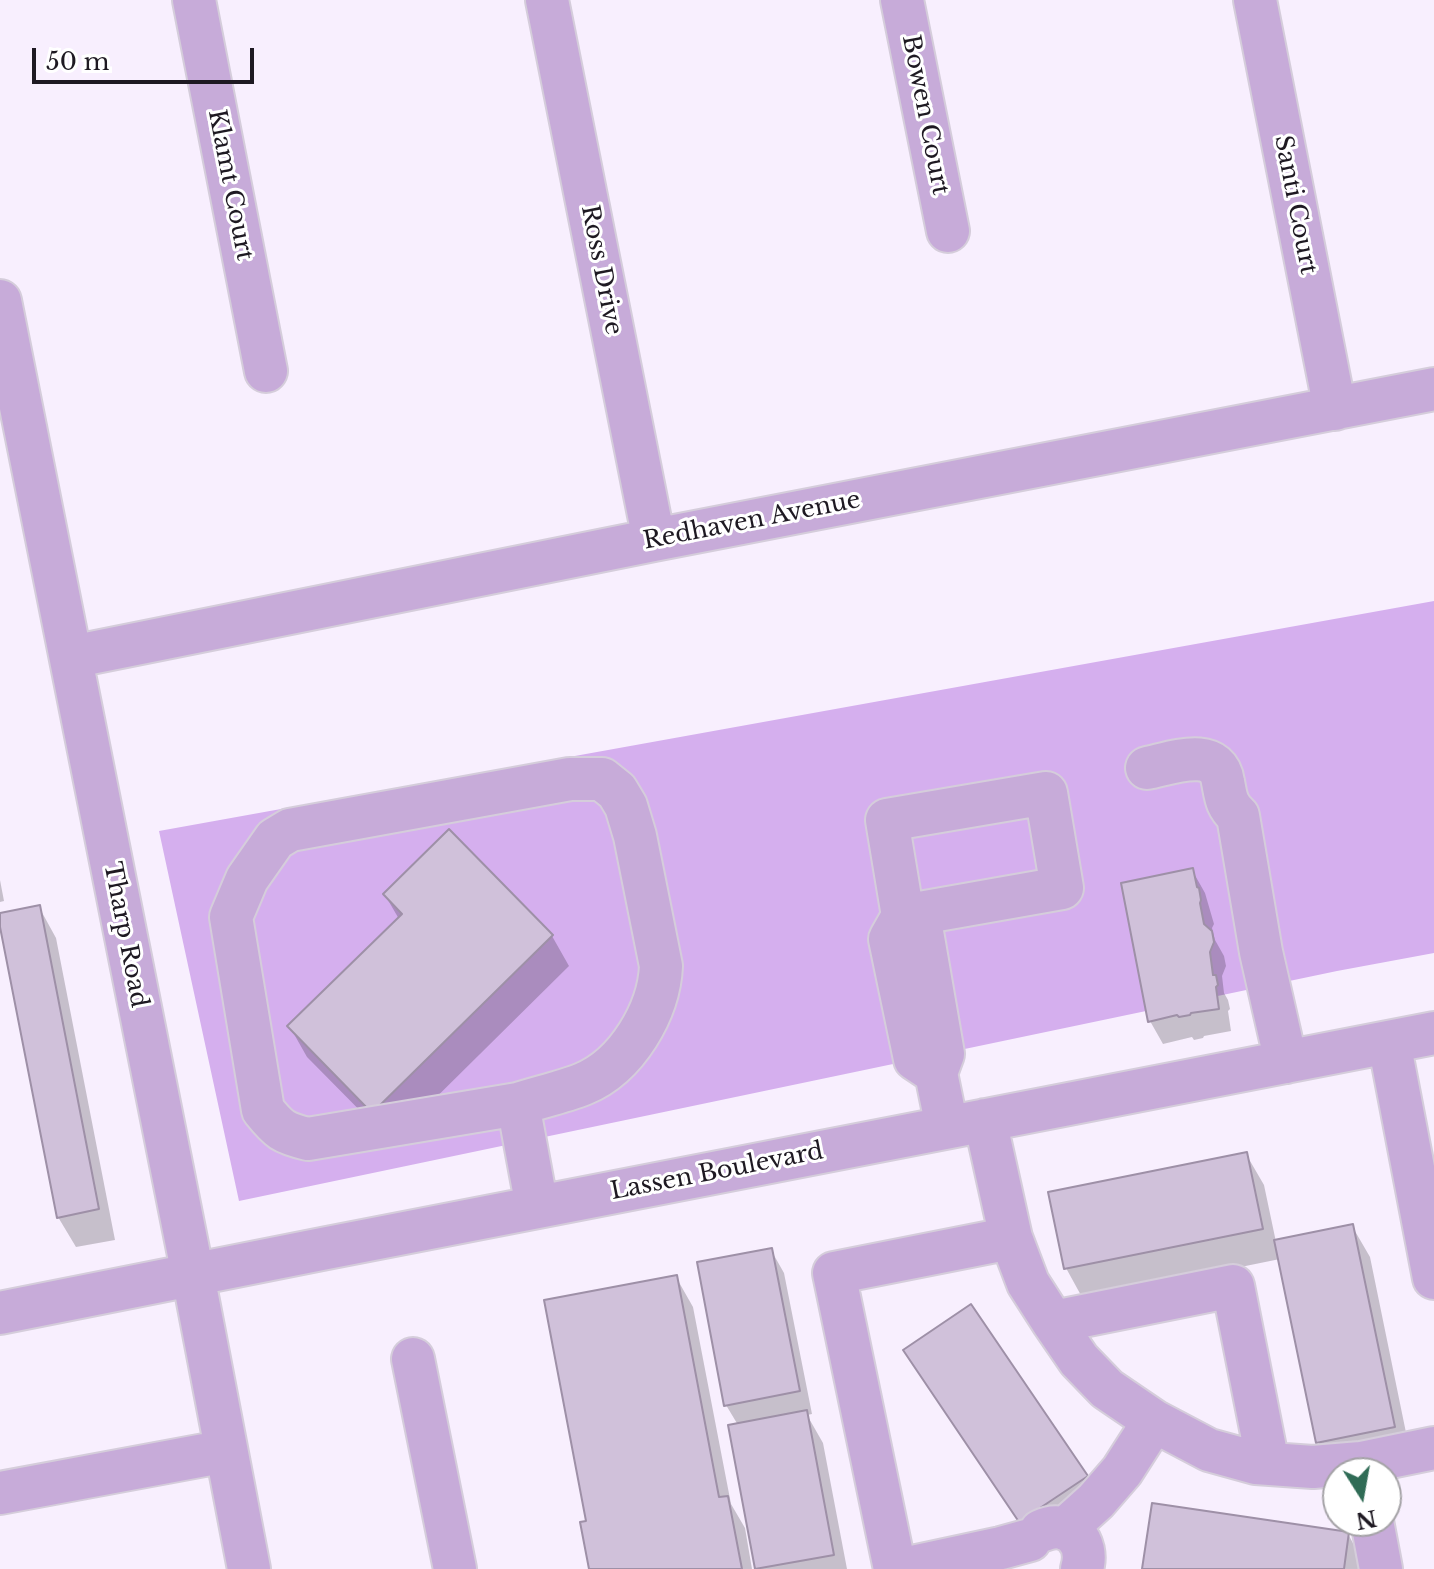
<!DOCTYPE html>
<html>
<head>
<meta charset="utf-8">
<style>
	body { margin:0 }
	#map { position:relative; width:1434px; height:1569px; overflow:hidden; background:#f8effe; font-family:"Libre Baskerville",serif }
	canvas { display:block }
	.north { position:absolute; left:1322px; top:1457px; width:80px; height:80px; box-sizing:border-box; background:#fff; border:2px solid #a5a3a7; border-radius:50%; rotate:169deg; font-size:22px; font-weight:700; line-height:32px; text-align:center; color:#1e1922 }
	.north::after { content:''; display:block; margin:auto; width:28px; height:36px; background:#306c56; clip-path:polygon(50% 0,100% 100%,50% 72%,0 100%) }
	.scale { position:absolute; left:32px; top:48px; width:222px; height:36px; box-sizing:border-box; border:4px solid #1e1922; border-top:0; padding-left:10px; font-size:24px; line-height:28px; white-space:nowrap; color:#1e1922; -webkit-text-stroke:6px #fff; paint-order:stroke }
</style>
</head>
<body>
<div id="map">
<canvas width="1434" height="1569"></canvas>
<div class="north">N</div>
<div class="scale">50 m</div>
</div>
<script>
const g = document.querySelector('canvas').getContext('2d');
g.lineJoin = 'round';
function fillPath(path, color) {
  g.fillStyle = color;
  g.fill(path, 'evenodd');
}
function trace(path, color, width, dash) {
  g.strokeStyle = color;
  g.lineWidth = width;
  g.lineCap = dash ? 'butt' : 'round';
  g.setLineDash(dash || []);
  g.stroke(path);
}
function write(font, color, halo, rows, align = 'center') {
  g.font = font + ' "Libre Baskerville",serif';
  g.lineWidth = 6;
  g.setLineDash([]);
  g.textBaseline = 'middle';
  g.strokeStyle = halo;
  g.fillStyle = color;
  for (const [text, x, y, turn = 0] of rows) {
    g.save();
    g.translate(x, y);
    g.rotate((+turn || 0) * Math.PI / 180);
    g.textAlign = isNaN(turn) ? turn : align;
    if (halo) g.strokeText(text, 0, 0);
    g.fillText(text, 0, 0);
    g.restore();
  }
}
fillPath(new Path2D(`
	M1434 601V953L1337 971 239 1201 159 831Z`), '#d5afee');
fillPath(new Path2D(`
	M1192 870 1205 893 1214 924 1212 928 1215 940 1224 956 1226 966 1222 976 1224 993 1228 1000 1230 1009 1228 1011 1231 1031 1204 1036 1203 1038 1194 1040 1192 1037 1163 1044 1150 1021Z
	M0 880 4 901 0 902Z
	M385 895 552 936 569 966 391 1142 307 1057 290 1027 399 919Z
	M39 907 56 938 115 1240 76 1247 58 1217 0 915Z
	M1246 1154 1264 1185 1276 1242 1352 1226 1370 1257 1411 1457 1335 1473 1318 1442 1280 1259 1083 1299 1066 1268Z
	M771 1250 784 1273 812 1414 807 1415 823 1443 847 1569H757L730 1427 738 1425 726 1405Z
	M676 1277 693 1307 731 1504 745 1528 752 1569H591L588 1522Z
	M971 1307 1086 1477 1103 1508 1038 1551 924 1380Z
	M1348 1534 1365 1565V1569H1144Z`), '#0003');
const building = new Path2D(`
	M449 829 553 935 372 1113 287 1026 402 914 383 894Z
	M1193 868 1197 887 1199 888 1201 900 1200 903 1204 924 1212 931 1214 942 1210 952 1213 975H1216L1218 985 1216 987 1219 1009 1191 1013 1190 1015 1179 1017 1177 1015 1148 1022 1121 883Z
	M40 905 99 1209 57 1218 0 927V913Z
	M1247 1152 1263 1229 1064 1269 1048 1192Z
	M1353 1224 1395 1427 1316 1443 1274 1240Z
	M772 1248 800 1391 724 1406 697 1262Z
	M677 1275 719 1497 728 1496 742 1569H589L580 1522 586 1521 544 1300Z
	M971 1304 1088 1476 1019 1522 903 1350Z
	M807 1410 834 1555 755 1569 728 1425Z
	M1152 1503 1349 1532 1344 1569H1142Z`);
fillPath(building, '#d0c1da');
trace(building, '#9e90a7', 2);
const minor = new Path2D(`
	M194 0 266 371
	M547 0 654 540
	M902 0 948 231
	M1255 0 1335 409
	M0 301 193 1275 249 1569
	M71 657 654 540 1434 389
	M1147 768C1172 763 1218 745 1223 782 1226 797 1226 805 1238 816L1261 952 1286 1062
	M1046 793 1062 888 903 916 887 820Z
	M1389 1042 1434 1278
	M936 1073 915 1059 890 939 903 916 922 932 943 1054 936 1073 947 1127
	M518 1104 308 1139C283 1133 279 1130 263 1110L231 917 247 879 275 839 290 830 570 779H602L617 791 626 806 635 836 661 966C659 1011 627 1066 583 1084 563 1092 540 1097 518 1104L537 1207
	M985 1120 1011 1238
	M0 1313 327 1248 1434 1033
	M413 1359 455 1569
	M1154 1421 1107 1389 1079 1360 1053 1322 1233 1286 1268 1464
	M0 1493 226 1451
	M1372 1521 1381 1569
	M1065 1529 1096 1501 1122 1471 1154 1421 1209 1450 1256 1463 1313 1467 1361 1463 1434 1448
	M1041 1531C1069 1518 1090 1542 1082 1569
	M895 1569 834 1273 1011 1238 1028 1283 1053 1322
	M903 1569 1001 1548 1030 1540`);
trace(minor, '#d5cddb', 46);
trace(minor, '#c7abd9', 42);
write('24px', '#1e1922', '#fff', [
	["Bowen Court",925,115,79],
	["Klamt Court",230,185,79],
	["Santi Court",1295,205,79],
	["Ross Drive",601,270,79],
	["Redhaven Avenue",752,521,-11],
	["Tharp Road",125,935,79],
	["Lassen Boulevard",717,1172,-11]
]);
</script>
</body>
</html>
